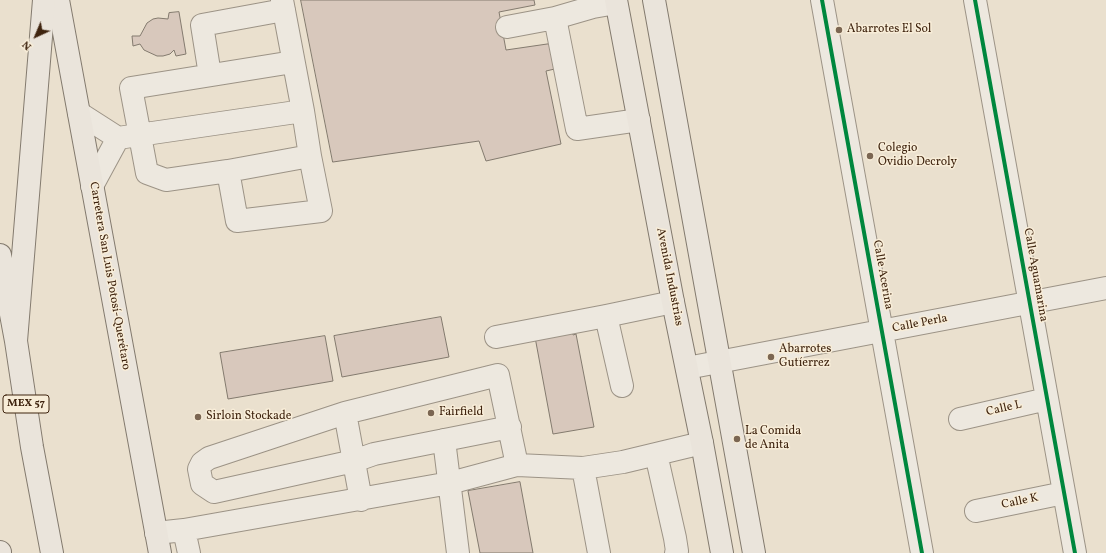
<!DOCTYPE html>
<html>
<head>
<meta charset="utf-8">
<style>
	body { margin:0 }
	#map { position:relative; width:1106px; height:553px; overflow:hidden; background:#eae0ce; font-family:Vollkorn,serif }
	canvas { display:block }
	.north { position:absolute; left:16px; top:16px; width:40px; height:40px; -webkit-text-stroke:3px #f8edd8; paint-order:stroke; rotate:224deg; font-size:11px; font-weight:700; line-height:16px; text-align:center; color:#3f240f }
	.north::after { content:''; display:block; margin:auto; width:14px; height:18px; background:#3f240f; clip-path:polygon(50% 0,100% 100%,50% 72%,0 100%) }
</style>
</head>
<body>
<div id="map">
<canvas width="1106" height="553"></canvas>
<div class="north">N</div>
</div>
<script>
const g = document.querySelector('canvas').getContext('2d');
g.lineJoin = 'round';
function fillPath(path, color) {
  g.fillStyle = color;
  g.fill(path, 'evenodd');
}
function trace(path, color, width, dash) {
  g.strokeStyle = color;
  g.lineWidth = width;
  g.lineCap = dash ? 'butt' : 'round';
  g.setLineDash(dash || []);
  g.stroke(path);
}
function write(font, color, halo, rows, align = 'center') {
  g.font = font + ' Vollkorn,serif';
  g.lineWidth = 3;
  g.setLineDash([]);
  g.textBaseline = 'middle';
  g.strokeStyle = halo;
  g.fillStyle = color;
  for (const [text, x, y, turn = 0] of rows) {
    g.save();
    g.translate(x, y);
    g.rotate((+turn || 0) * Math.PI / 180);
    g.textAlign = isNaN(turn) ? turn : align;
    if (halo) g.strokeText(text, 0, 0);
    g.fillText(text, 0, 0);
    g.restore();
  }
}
const building = new Path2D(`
	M301 0H534L535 5 499 12 506 50 554 43 559 68 546 71 561 144 486 161 479 141 333 162Z
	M179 12 186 54 176 56 174 50 170 54 163 56H157L144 50 140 44 133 46 132 36H140L147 23 153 19 158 18 168 19 169 13Z
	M441 317 449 357 342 377 334 336Z
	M572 330 573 335 576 334 594 427 553 434 535 337Z
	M325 336 333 381 228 399 220 353Z
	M520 482 533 553H480L468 491Z`);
fillPath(building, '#d8c8bc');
trace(building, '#837a6e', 1);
const minor = new Path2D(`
	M822 0 922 553
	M975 0 1075 553
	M616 3 593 7 555 18 577 129 639 120
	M507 27 555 18
	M210 75 202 25 284 10
	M303 111 310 156
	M79 113 118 138 303 111 282 0
	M228 171 237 221 321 211 310 156 228 171 166 180 147 173 131 88 293 62
	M92 186 118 138
	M606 316 622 386
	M496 337 606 316 673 302
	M687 368 1106 288
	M345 413 498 375 517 465
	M960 419 1047 399
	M444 440 458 553
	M656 454 675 538 677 551 676 553
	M583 468 599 553
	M361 500 345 413 209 458 202 463 199 469 202 484 214 492 354 461 374 454 510 427
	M976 511 1064 493
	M184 530 450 483 517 465 583 468 623 462 702 443
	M156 533 184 530 189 553`);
const major = new Path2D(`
	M58 0 160 553
	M616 0 673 302 702 443 722 553
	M654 0 754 553`);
const highway = new Path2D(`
	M0 255 16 341 32 447 52 553
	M16 341 44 0
	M0 552V553`);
trace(minor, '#9c9386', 24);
trace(major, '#837a6e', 24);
trace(highway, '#837a6e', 24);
trace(minor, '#ede8df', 22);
trace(major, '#eae4db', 22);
trace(highway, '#eae4db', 22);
trace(new Path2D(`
	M822 0 922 553
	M975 0 1075 553`), '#00873e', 4);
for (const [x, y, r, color] of [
	[839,30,4,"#7b6652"],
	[870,156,4,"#7b6652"],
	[771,357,4,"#7b6652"],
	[431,413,4,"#7b6652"],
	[198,417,4,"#7b6652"],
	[737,439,4,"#7b6652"]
]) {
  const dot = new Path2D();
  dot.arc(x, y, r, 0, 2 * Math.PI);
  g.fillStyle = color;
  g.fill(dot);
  trace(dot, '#f8edd8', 1.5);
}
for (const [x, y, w] of [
	[26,404,46]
]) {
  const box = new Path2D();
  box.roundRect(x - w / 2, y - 9, w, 18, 3);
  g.fillStyle = '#f8edd8';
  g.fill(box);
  trace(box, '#3f240f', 1);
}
write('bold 11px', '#3f240f', null, [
	["MEX 57",26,404]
]);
write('12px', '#3f240f', '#f8edd8', [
	["Abarrotes El Sol",847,30],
	["Colegio",878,149],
	["Ovidio Decroly",878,163],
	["Abarrotes",779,350],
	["Gutíerrez",779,364],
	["Fairfield",439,413],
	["Sirloin Stockade",206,417],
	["La Comida",745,432],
	["de Anita",745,446]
], 'left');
write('12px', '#3f240f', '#f8edd8', [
	["Calle Acerina",882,275,80],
	["Calle Aguamarina",1035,275,80],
	["Carretera San Luis Potosí-Querétaro",109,276,80],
	["Avenida Industrias",669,277,79],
	["Calle Perla",920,324,-11],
	["Calle L",1004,409,-13],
	["Calle K",1020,502,-12]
]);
</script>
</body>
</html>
